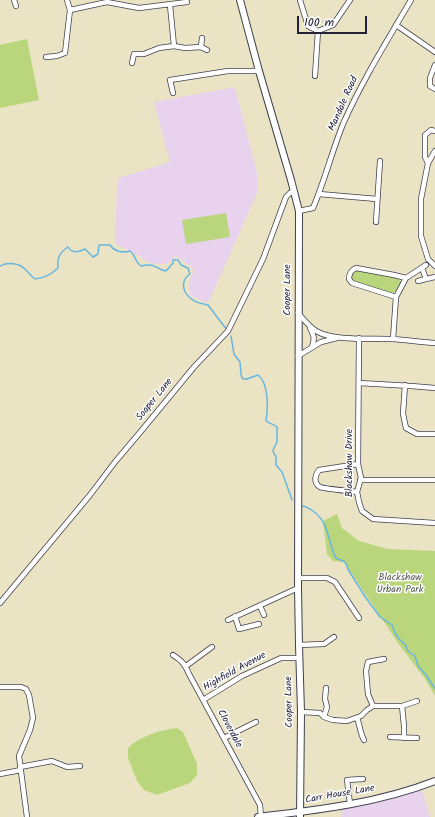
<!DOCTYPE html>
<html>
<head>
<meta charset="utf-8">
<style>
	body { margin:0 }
	#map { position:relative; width:435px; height:817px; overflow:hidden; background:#ebe4c4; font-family:Kalam,sans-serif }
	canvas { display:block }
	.scale { position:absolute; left:297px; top:16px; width:70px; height:18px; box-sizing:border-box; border:2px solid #22223b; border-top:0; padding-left:5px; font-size:12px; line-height:14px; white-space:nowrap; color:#22223b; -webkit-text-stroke:3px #fff; paint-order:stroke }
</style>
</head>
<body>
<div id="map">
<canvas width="435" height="817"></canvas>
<div class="scale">100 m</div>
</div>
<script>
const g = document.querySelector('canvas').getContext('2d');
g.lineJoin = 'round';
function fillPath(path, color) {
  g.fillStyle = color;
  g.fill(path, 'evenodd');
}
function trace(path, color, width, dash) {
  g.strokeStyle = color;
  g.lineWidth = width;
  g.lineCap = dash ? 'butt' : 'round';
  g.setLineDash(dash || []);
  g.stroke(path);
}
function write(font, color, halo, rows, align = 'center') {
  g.font = font + ' Kalam,sans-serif';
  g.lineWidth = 3;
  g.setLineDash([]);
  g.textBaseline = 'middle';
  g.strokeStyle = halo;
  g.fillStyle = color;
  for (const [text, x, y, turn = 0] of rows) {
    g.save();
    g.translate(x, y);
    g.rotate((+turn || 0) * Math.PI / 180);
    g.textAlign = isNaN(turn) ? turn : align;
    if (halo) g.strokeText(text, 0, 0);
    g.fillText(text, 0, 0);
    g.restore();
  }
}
fillPath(new Path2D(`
	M235 87 257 173V193L211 297 207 303 190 295 189 282 194 269 176 256 167 264 149 263 138 255 115 244 117 186 119 178 170 162 154 102Z
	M422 790 430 817H341V810Z`), '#e8d2ee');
fillPath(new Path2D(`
	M27 39 39 100 0 108V45Z
	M226 213 230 237 186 244 182 220Z
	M358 270 397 277 401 282C399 288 397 291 392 293L355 282 351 279 352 272Z
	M337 514 342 528 359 541 388 549 435 551V696L425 679 398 643 344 562 333 561 327 554 323 521Z
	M177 728 183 732 197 764V775L190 783 157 795 144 790 137 781 128 758V748C140 736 161 730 177 728Z`), '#bad67c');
trace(new Path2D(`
	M0 266C8 262 19 263 25 269 29 273 31 276 35 279 44 278 51 275 58 268 57 258 59 253 68 247 72 254 79 252 85 249L93 257 98 254 99 245H110C115 252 122 253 130 251 137 256 133 260 141 266 158 262 155 270 166 271L173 263V260H178L181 265 188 268 190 274C180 281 182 293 193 300 197 303 203 304 208 305L227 330
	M231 336 234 354 240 362 241 374 242 378 244 379H247L258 375C269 383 268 409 266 421 270 424 274 424 277 427V442L273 450 274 454 276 456V465L282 472 292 500
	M301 506C306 506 309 508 313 511 330 523 327 541 336 558L345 562 349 571 366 598 380 617 392 625 395 633 399 639 405 644 408 651 415 656 418 666 426 675 435 689`), '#67b5e1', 1.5);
const street = new Path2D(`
	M14 0 16 6
	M300 0 308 26 318 31 333 25 350 0
	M170 5 174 46
	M70 10 107 2 139 8 187 2
	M396 25 435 52
	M201 47 202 38
	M46 57 57 56 65 53 70 10 67 0
	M132 63 134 54H144L159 48 174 46 185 48 201 47 207 50
	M435 65 430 78V86L435 89
	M315 76 318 31
	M173 93 170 80 228 71H259
	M435 151 428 163 421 199V236L428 259 435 266
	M428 163 425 157V135L431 130 435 131
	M319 194 377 199
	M299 211 313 208C325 180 332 151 343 124 362 81 387 41 411 0
	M376 222 380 161
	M422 268 426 279
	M418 281 435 277
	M396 297 352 283 349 279C349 274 351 270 356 268L394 275 406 278
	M298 313C304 320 310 328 318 332 335 341 372 338 392 339 406 340 421 342 435 343
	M310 328C314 336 315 338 312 347
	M359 338 358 464 361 478 357 492 359 502 362 511 373 519 435 523
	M393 339 396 297 406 278 426 265
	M298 356 321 342 337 338
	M359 383 411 386 435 388
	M405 385 403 414 406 428 417 434H435
	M360 480H435
	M357 492C351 491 324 489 320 487 313 483 315 475 319 470L358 464
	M298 578H327L335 582 359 618
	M0 603 90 495 115 462 142 430 194 367 228 331 263 259 286 197 290 193 294 191
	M260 606 264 615
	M235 616 239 629 259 624
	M228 620 298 588
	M299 645 324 644 334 637
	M173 655C182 661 185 664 189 674L260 805 261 817
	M186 666 212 647
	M0 687H21L26 689 29 695 33 718 30 730 19 756 27 817
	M203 700 242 676 281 658H299
	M373 706 368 694 366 671 368 662 384 659
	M402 706 404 726V738
	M301 712 320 713 324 717 333 720 347 721 361 716 367 710 373 706H402L417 701
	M324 717 327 707 325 699 326 688
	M357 718C360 725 360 733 364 740
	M390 737 417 738
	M224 738 256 722
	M20 767 52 761 67 767 80 766
	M0 774 21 770
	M350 804 347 780 363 779`);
const secondary = new Path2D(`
	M240 0 259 71 291 180 299 211 298 588 299 645 301 712 300 817
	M258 817C318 810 379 803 435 781`);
trace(street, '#403f50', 6);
trace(secondary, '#403f50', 8);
trace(street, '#fff', 4.5);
trace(secondary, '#fff', 6);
write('10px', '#22223b', '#fff', [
	["Mandale Road",344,104,-66],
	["Cooper Lane",288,290,-90],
	["Soaper Lane",155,400,-51],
	["Blackshaw Drive",350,463,-90],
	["Highfield Avenue",235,672,-29],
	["Cooper Lane",290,702,-91],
	["Cloverdale",229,729,62],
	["Carr House Lane",340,795,-10]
]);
write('10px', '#50584e', '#fff', [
	["Blackshaw",400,578],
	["Urban Park",400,590]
]);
</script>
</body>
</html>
